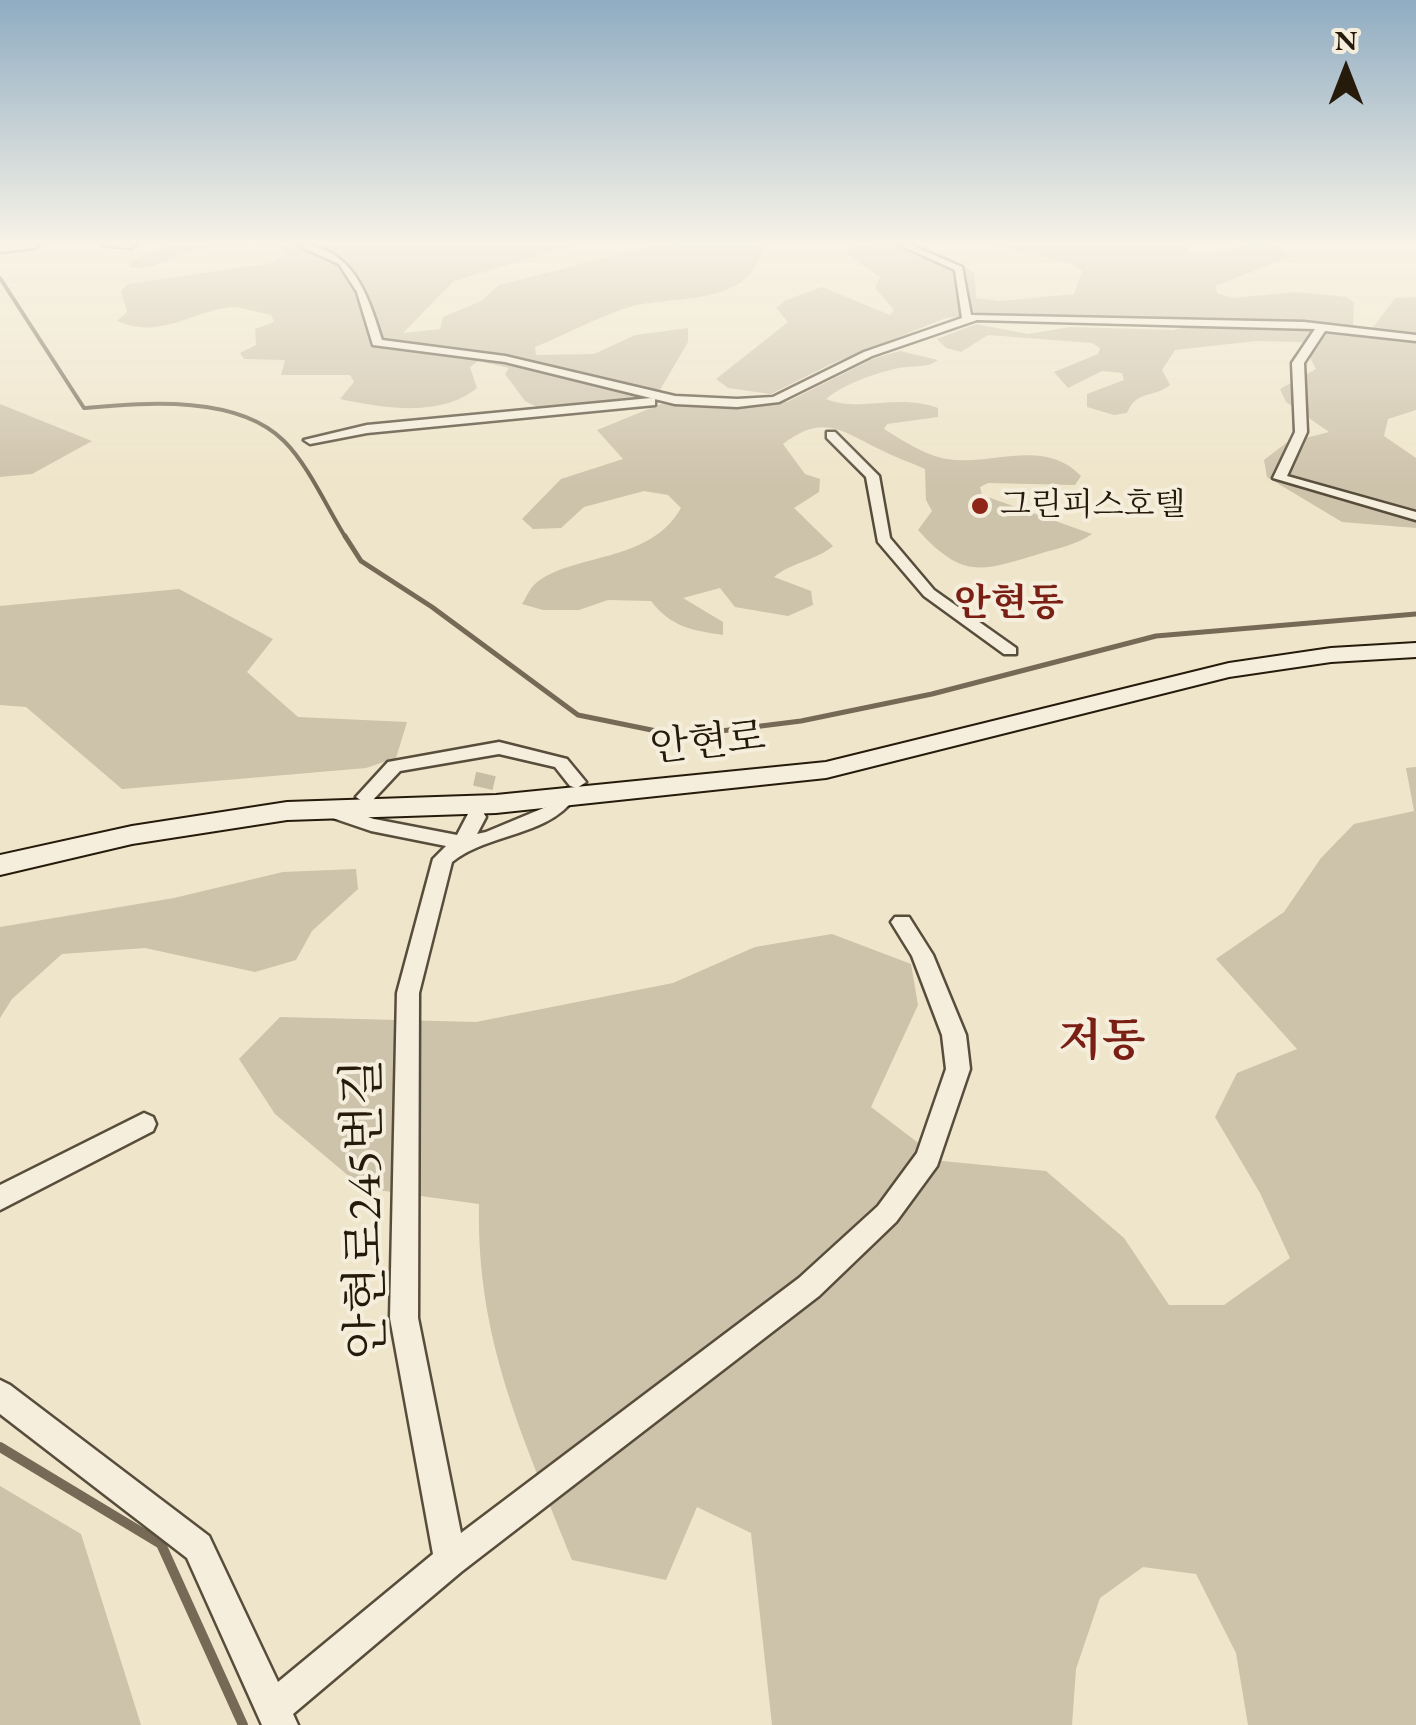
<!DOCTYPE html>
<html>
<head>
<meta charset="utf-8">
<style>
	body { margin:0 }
	#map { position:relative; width:1416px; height:1725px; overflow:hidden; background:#efe5ca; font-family:"EB Garamond",serif }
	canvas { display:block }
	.north { position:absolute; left:1296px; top:20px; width:100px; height:100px; -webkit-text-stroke:8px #f5eedd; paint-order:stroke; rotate:0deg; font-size:28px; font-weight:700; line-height:40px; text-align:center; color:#261a0b }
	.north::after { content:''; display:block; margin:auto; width:35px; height:45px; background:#261a0b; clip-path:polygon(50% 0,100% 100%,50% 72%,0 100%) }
</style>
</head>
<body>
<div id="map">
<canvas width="1416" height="1725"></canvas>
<div class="north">N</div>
</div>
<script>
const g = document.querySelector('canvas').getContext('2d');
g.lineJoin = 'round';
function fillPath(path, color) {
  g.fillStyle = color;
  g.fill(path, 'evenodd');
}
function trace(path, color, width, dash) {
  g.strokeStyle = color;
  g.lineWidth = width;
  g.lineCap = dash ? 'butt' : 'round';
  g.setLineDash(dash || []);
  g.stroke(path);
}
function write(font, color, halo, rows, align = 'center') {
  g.font = font + ' "EB Garamond","Noto Serif KR",serif';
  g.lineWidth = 8;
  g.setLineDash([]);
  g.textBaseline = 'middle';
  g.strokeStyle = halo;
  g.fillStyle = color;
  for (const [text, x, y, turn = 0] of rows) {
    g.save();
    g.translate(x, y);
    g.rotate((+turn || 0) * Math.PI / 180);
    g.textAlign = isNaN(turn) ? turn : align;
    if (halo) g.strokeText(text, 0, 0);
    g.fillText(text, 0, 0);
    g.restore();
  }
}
fillPath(new Path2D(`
	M169 245H575L454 281 403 333 440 329 443 317 481 301 499 285 628 252 660 245 763 246C751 309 674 294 630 307 597 317 567 334 535 347L536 355 594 354 635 335 688 328V342L660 390 640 399 537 407 525 401 505 374 509 368 478 361 470 367 477 388C440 418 383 408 340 399L354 382 350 375H281L285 360 244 359 240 353 256 345 255 329 274 322 271 315C256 313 240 305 225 308 188 314 158 339 117 321L127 312 121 291 128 284 272 263 285 254 283 249C256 244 215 244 189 252 169 258 151 272 129 267L130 262Z
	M854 245C910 245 929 240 975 274L976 298 1000 301 1074 294 1082 271 1072 264 994 245H1190L1188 252C1220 264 1261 225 1291 256L1216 286 1217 293 1232 298 1295 292 1347 297 1354 302 1353 326 1372 329 1395 298 1416 297V410L1388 419 1384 436 1416 458V528L1342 522 1267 477 1264 460 1286 443 1329 432 1286 402 1280 389 1316 369 1302 342 1256 341 1175 350 1162 370 1170 385C1152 399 1137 389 1127 413L1114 415 1087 407V394L1124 380 1122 373 1102 371 1068 388 1054 372 1098 354 1100 348 1092 343 988 335 961 352 946 348 937 339 976 324 1028 334 1070 327 1173 330 1194 325 982 315 946 318 831 364 771 394 728 388 716 379 788 322 776 308 786 300 822 287 890 315 894 310 875 288 880 277 845 253Z
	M900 351 938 360C926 369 914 365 899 368 875 373 844 384 826 399 863 413 895 393 938 408V417L887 424 884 429C902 440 926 456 947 459 993 466 1044 437 1081 476L1075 485 988 483 980 487 982 495 1092 534C1076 545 1058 548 1039 554 982 571 963 580 918 530L932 511 926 500 925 469C910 462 894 457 879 449 842 431 823 413 783 444L805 474 820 479 819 492 794 508 833 546C815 561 792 562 774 577L811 591 813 605 788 616 735 607 720 588 683 598 723 622V635C691 630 671 627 651 601L608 600 579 610H543L522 604C526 598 530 588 535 584 570 553 650 564 681 508L668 495 644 491 584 507 561 528 533 529 522 519 561 479 623 459 597 430 661 404 717 407 787 402 875 358Z
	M0 404 92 441 32 474 0 477Z
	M179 589 273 639 247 672 298 717 407 722 396 758 366 768 122 789 26 707 0 705V606Z
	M1416 767V1725H1248L1236 1653 1196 1574 1143 1567 1100 1598 1076 1669 1072 1725H772L751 1533 697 1507 666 1580 572 1560C523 1437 476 1340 479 1204L363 1188 275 1114 239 1059 280 1017 476 1022 673 983 755 947 832 934 911 964 918 1005 871 1107 942 1161 1046 1171 1124 1238 1169 1305H1224L1290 1258 1260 1193 1215 1117 1237 1073 1297 1049 1216 959 1284 912 1321 858 1354 824 1414 811 1406 768Z
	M356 869 358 889 312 931 296 960 255 972 145 948 62 954 12 999 0 1018V927L174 898 283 872Z
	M0 1486 81 1534 141 1725H0Z`), '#cdc2aa');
trace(new Path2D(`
	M0 278 84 408C144 403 237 394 284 441 309 466 327 508 346 538`), '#766a57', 4);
trace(new Path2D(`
	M345 536 361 561 432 607 578 715 681 736 801 721 932 694 1156 636 1416 614`), '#766a57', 5);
trace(new Path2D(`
	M0 1447 161 1544 243 1725`), '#766a57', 10);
trace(new Path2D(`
	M476 817 486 774`), '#c7bca4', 20, [20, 10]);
const street = new Path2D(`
	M39 245 34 248 0 252V246Z
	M101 245H136L131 248Z
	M297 245C353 245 368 296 382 340L505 356 675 396 737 399 773 397 864 352 962 318 955 270 900 245H911L962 267 971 315 1304 322 1416 335V341L1325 331 1304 363 1307 432 1287 476 1416 512V520L1273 478 1295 432 1292 363 1315 329 977 320 872 356 779 402 737 407 675 404 505 362 373 345 357 292 339 264Z
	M651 398 655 399V405L367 433 310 444 304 440 367 425Z
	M827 432H835L879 476 890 538 934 590 1016 648V654H1004L924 596 878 542 866 477 827 438Z
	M499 742 567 759 586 782 577 788 570 786 555 767 499 754 400 771 372 801 365 803 356 797 388 762Z
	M566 792 575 798C546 837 488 833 452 862L419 993 418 1318 461 1533 799 1278 878 1206 917 1153 946 1069 942 1035 912 956 891 922 895 917H909L933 955 966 1035 970 1069 937 1166 896 1222 819 1296 461 1572 293 1714 298 1725H262L187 1558 0 1414V1380L10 1385 209 1536 278 1682 433 1554 390 1318 397 993 433 859 446 846 371 831 321 814 318 810 328 804 374 819 457 835 469 812H483L486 817 477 834 486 832 546 807 559 794Z
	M144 1113 153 1117 156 1124 153 1131 0 1210V1185Z`);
const secondary = new Path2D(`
	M1416 643V657L1331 662 1229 677 826 778 496 813 287 820 132 844 0 875V855L132 826 287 802 496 795 826 762 1229 663 1331 648Z`);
trace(street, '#584d3b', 5);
trace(secondary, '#261a0b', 4);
fillPath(street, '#f5eedd');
fillPath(secondary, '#f5eedd');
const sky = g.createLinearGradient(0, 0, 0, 486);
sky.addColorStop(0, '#8facc2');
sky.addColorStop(0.5, '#f8f3e7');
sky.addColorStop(1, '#f8f3e700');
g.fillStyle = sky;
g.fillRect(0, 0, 1416, 486);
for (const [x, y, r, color] of [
	[980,506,10,"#8f2418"]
]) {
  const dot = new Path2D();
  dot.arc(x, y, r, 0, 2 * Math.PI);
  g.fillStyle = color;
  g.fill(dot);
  trace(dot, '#f5eedd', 4);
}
write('32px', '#261a0b', '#f5eedd', [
	["그린피스호텔",1000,506]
], 'left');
write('bold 38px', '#7a1f14', '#f5eedd', [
	["안현동",1009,605]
]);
write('40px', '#261a0b', '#f5eedd', [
	["안현로",708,744,-6]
]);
write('bold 45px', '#7a1f14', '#f5eedd', [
	["저동",1102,1043]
]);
write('48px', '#261a0b', '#f5eedd', [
	["안현로245번길",367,1209,-91]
]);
</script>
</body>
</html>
